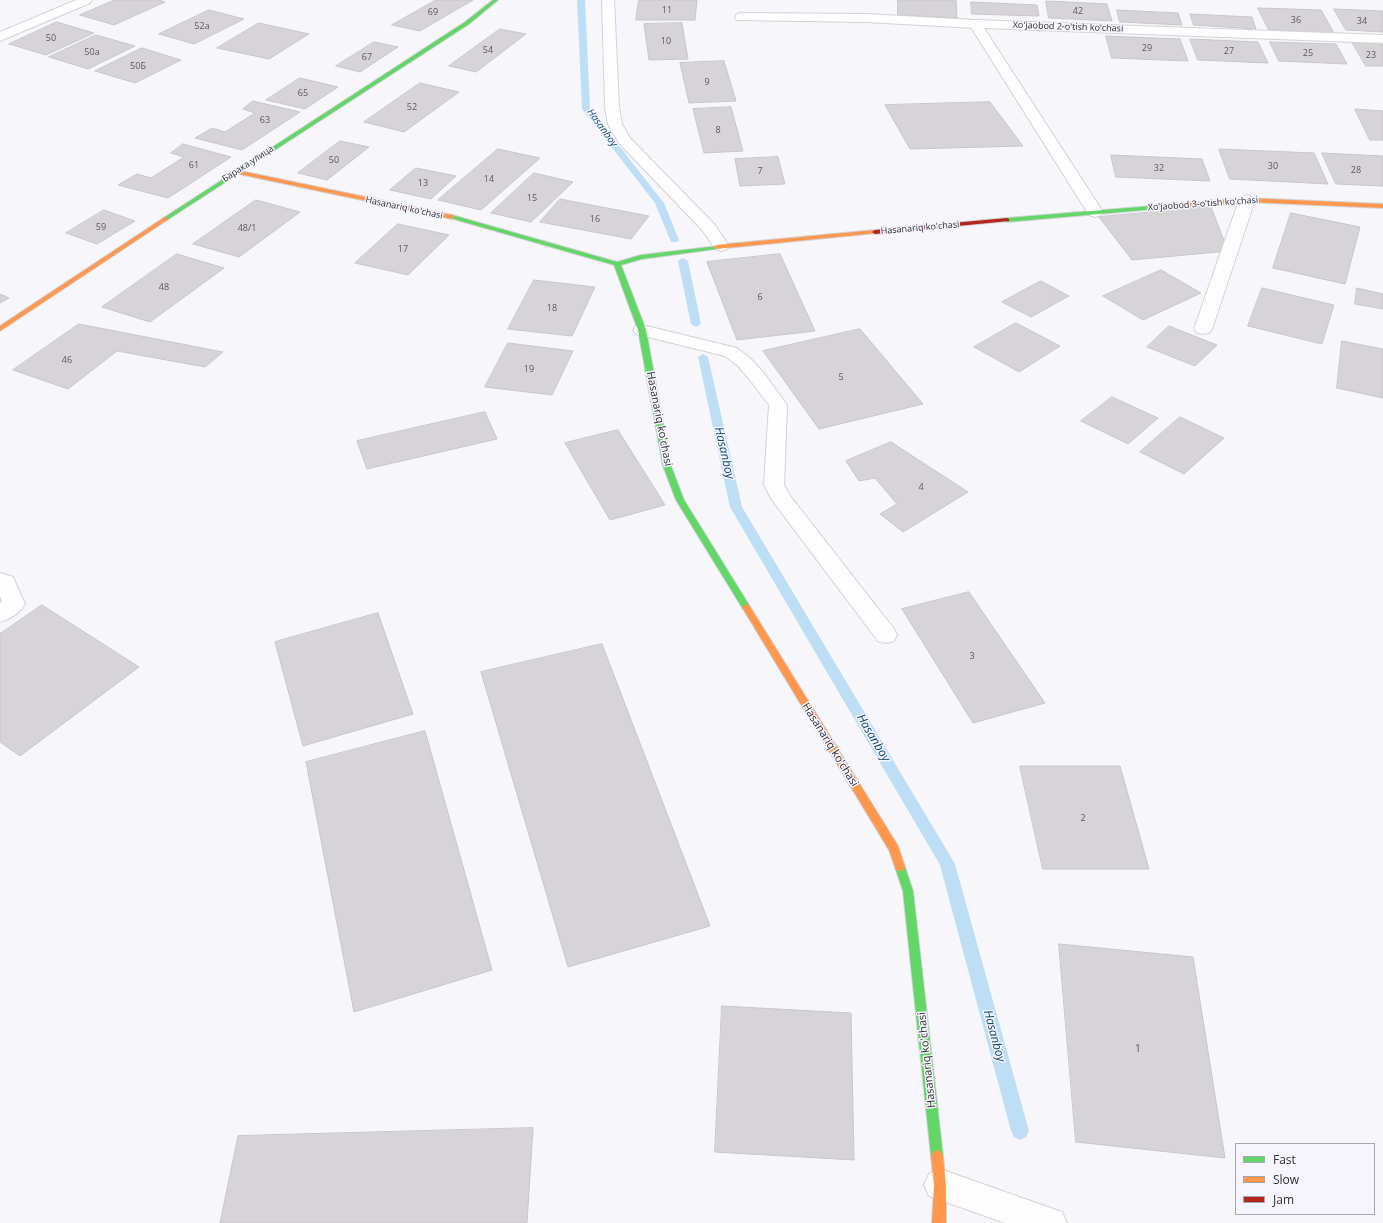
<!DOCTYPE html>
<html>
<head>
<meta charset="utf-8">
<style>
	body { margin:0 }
	#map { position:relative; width:1383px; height:1223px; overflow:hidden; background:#f7f6fb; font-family:"Open Sans",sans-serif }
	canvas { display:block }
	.legend { position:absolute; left:1235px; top:1143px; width:140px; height:72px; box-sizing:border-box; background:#f6f4fd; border:1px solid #a7a5ad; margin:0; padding:5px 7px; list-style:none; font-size:12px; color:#302e34 }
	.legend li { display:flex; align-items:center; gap:8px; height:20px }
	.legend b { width:20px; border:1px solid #a7a5ad }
</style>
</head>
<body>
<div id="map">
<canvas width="1383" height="1223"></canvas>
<ul class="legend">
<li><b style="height:5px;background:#63d668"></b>Fast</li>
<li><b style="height:5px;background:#ff974d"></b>Slow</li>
<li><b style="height:5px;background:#b3261e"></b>Jam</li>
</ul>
</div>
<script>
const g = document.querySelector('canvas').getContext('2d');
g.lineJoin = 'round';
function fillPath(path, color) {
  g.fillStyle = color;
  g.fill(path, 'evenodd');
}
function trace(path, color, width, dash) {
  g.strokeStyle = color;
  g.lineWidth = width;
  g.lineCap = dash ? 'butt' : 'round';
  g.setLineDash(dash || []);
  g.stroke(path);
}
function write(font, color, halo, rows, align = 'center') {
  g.font = font + ' "Open Sans",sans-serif';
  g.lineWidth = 3;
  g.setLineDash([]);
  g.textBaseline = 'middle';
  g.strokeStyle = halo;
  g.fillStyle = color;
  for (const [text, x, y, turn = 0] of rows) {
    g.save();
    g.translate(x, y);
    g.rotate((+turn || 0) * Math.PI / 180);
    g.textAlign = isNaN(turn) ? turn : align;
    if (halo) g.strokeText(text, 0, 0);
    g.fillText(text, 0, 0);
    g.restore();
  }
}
fillPath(new Path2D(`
	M577 0H585L590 109 664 203 679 240 677 242H671L655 203 582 109Z
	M683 258 688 261 701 324 696 327 691 324 678 261Z
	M703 354 708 357 742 507 955 864 1029 1131 1026 1137 1020 1140 1014 1137 1011 1131 940 865 730 507 698 357Z`), '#bedef5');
const building = new Path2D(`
	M115 0H159L165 2 114 25 80 15Z
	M436 0H473L420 31 392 25Z
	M639 0H697L695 20H636Z
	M898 0H956L957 18 898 15Z
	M1046 1 1107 4 1112 21 1049 18Z
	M971 2 1037 5 1039 16 972 14Z
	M1258 8 1321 10 1334 33 1269 30Z
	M1334 9 1383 11V32L1346 30Z
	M209 10 244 19 194 44 159 34Z
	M1117 10 1178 13 1182 25 1120 22Z
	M1190 14 1252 17 1256 29 1194 25Z
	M57 22 94 33 46 55 9 44Z
	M259 23 309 34 269 59 217 48Z
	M682 23 688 59 649 60 644 24Z
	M500 29 526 34 476 72 449 66Z
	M96 35 135 46 88 69 49 57Z
	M1106 36 1180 39 1188 61 1112 58Z
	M1190 39 1258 42 1268 63 1198 60Z
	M374 42 398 47 360 72 336 66Z
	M1270 42 1336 44 1347 64 1279 61Z
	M1352 42 1383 43V66H1366Z
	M142 48 181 60 135 83 95 71Z
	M724 61 736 101 689 103 680 63Z
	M300 78 338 87 305 109 266 100Z
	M420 83 459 92 404 132 364 122Z
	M253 101 300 112 242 150 195 138 212 128 225 132 255 113 243 109Z
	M990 102 1023 146 910 149 885 105Z
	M731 107 743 151 704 153 693 109Z
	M1355 109 1383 111V140H1370Z
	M340 141 369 147 327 180 298 173Z
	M183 144 231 157 168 198 118 185 137 174 151 178 184 157 171 153Z
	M498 149 540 158 481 210 438 200Z
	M1219 149 1314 153 1328 184 1230 179Z
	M1322 153 1383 156V186L1336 184Z
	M1111 155 1202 159 1210 181 1116 177Z
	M778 157 785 184 740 186 735 159Z
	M416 168 456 176 431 199 390 190Z
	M534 173 573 182 531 222 491 213Z
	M560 199 649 216 631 239 540 222Z
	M256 200 300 212 239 257 193 244Z
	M1211 207 1228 251 1132 260 1099 217Z
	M104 210 135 221 97 244 66 233Z
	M1291 213 1360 227 1345 284 1273 268Z
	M398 224 449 235 408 275 355 263Z
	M177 254 224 268 150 322 102 307Z
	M780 254 815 331 737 340 707 262Z
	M1161 270 1201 293 1143 320 1103 296Z
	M534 280 595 287 572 336 508 329Z
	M1041 281 1069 296 1031 317 1002 302Z
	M1262 288 1334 305 1322 344 1248 326Z
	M1357 288 1383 294V309L1355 304Z
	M0 294 9 298 0 303Z
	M1016 323 1060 346 1019 372 974 347Z
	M79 324 223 352 205 367 117 351 68 389 13 370Z
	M1169 326 1217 345 1195 366 1147 347Z
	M860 329 923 404 819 429 763 351Z
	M1342 341 1383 349V398L1337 388Z
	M508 343 573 351 552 395 485 387Z
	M1112 397 1158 418 1128 444 1081 421Z
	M485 412 497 439 367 469 357 441Z
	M1180 417 1224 438 1184 474 1140 452Z
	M618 430 665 505 610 520 565 443Z
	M891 442 968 492 903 532 880 514 897 504 875 478 859 481 846 461Z
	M969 592 1045 703 973 723 902 609Z
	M42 605 139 667 20 756 0 742V634Z
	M378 613 413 714 303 746 275 642Z
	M602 644 710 926 568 967 481 672Z
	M425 731 492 970 354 1012 306 762Z
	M1020 766H1120L1149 869H1043Z
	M1059 944 1193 957 1225 1158 1076 1142Z
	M722 1006 851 1013 854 1160 715 1152Z
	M533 1128 527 1223H220L238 1136Z`);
fillPath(building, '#d7d4d8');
trace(building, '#c9c6cb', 1);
const lane = new Path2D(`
	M741 13 866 14 975 20 979 21 981 24 979 27 975 28 866 22 737 20 735 17 737 14Z
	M0 573 13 577 25 604C20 613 10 619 0 622V603L2 602 0 596Z`);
const street = new Path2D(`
	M76 0H92L90 3 0 41V32Z
	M602 0H614L619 107 622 124 630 138 715 225 729 246 727 249 721 251 715 249 703 231 619 143 608 124 605 107Z
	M975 20 1383 35V43L984 28 1103 212 1101 215 1095 217 1089 215 1087 212 969 24 971 21Z
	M1247 195 1252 197 1255 200 1212 329 1209 333 1203 334 1197 333 1194 329 1239 200 1242 197Z
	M642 325 737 348 750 358 763 372 787 405 784 485 791 497 894 629 897 635 894 641 886 643 878 641 772 500 764 485 769 405 750 380 738 366 725 356 636 334 633 330 636 326Z
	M940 1169 1062 1212 1067 1223H1005L929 1196 924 1185 929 1174Z`);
const fast = new Path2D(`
	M493 0H498L469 24 167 220 162 219 465 22Z
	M1188 203 1190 204V206L1007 222 1004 220 1007 218Z
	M452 215 617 262 641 255 718 246V248L716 249 642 259 621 265 646 330 671 466 684 500 749 605 750 607 749 609H743L676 500 663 466 638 330 614 265 450 218V216Z
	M900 863 904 864 913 891 943 1156 941 1160 937 1162 933 1160 931 1156 903 891 895 867 896 864Z`);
const slow = new Path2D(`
	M236 170 452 215 455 217 452 219 234 173V171Z
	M1247 198 1383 204V208L1247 202 1188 207 1185 205 1188 203Z
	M165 217 167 218V220L0 331V326Z
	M875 230 877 231V233L716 249 713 247 716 245Z
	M746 604 749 605 898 846 905 867 904 870 900 871 896 870 889 850 742 607Z
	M937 1150 941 1152 943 1156 946 1185V1223H932L934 1185 931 1156 933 1152Z`);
const jam = new Path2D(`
	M1007 218 1009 219V221L875 234 872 232 875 230Z`);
trace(lane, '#d3d2d7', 2);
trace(street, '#d3d2d7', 2);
trace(fast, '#d3d2d7', 2);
trace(slow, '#d3d2d7', 2);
trace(jam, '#d3d2d7', 2);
fillPath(lane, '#fefefe');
fillPath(street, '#fefefe');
fillPath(fast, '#63d668');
fillPath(slow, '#ff974d');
fillPath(jam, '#b3261e');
write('9px', '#5a585d', null, [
	["11",667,10],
	["42",1078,11],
	["69",433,12],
	["36",1296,20],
	["34",1362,21],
	["52а",202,26],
	["50",51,38],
	["10",666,41],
	["29",1147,48],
	["54",488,50],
	["27",1229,51],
	["50а",92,52],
	["25",1308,53],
	["23",1371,55],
	["67",367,57],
	["50Б",138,66],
	["9",707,82],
	["65",303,93],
	["52",412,107],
	["63",265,120],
	["8",718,130],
	["50",334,160],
	["61",194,165],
	["30",1273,166],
	["32",1159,168],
	["28",1356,170],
	["7",760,171],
	["14",489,179],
	["13",423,183],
	["15",532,198],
	["16",595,219],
	["59",101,227],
	["48/1",247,228],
	["17",403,249],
	["48",164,287],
	["6",760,297],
	["18",552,308],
	["46",67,360],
	["19",529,369],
	["5",841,377],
	["4",921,487],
	["3",972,656],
	["2",1083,818]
]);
write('9px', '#302e34', '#f6f4fd', [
	["Xo'jaobod 2-o'tish ko'chasi",1068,27,2],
	["Барака улица",248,164,-33],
	["Xo'jaobod 3-o'tish ko'chasi",1203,204,-4],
	["Hasanariq ko'chasi",404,208,12],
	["Hasanariq ko'chasi",920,228,-5]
]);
write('italic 10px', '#0a4b6d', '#f6f4fd', [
	["Hasanboy",602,128,54]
]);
write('11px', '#302e34', '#f6f4fd', [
	["Hasanariq ko'chasi",659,419,79],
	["Hasanariq ko'chasi",830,745,58],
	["Hasanariq ko'chasi",927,1060,-96]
]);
write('11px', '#5a585d', null, [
	["1",1138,1049]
]);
write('italic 12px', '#0a4b6d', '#f6f4fd', [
	["Hasanboy",724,453,77],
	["Hasanboy",873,738,59],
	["Hasanboy",994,1036,75]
]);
</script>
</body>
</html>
